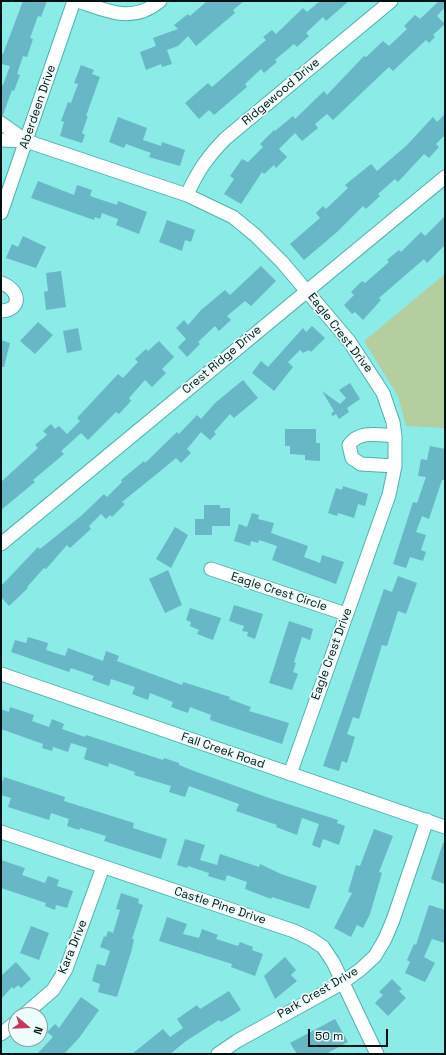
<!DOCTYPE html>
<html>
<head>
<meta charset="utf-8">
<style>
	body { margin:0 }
	#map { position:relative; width:446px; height:1055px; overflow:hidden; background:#8bebe7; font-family:"Space Grotesk",sans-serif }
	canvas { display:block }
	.frame { position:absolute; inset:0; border:2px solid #011; pointer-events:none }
	.north { position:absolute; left:8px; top:1007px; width:40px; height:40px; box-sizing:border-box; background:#ecfdfc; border:1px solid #8e9f9e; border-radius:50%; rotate:109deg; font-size:11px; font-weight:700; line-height:16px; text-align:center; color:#011 }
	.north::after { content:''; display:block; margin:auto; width:14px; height:18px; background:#c73759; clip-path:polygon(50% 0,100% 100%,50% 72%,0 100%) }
	.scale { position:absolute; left:308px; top:1029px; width:80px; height:18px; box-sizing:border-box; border:2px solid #011; border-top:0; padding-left:5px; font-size:12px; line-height:14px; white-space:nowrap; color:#011; -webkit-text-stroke:3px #ecfdfc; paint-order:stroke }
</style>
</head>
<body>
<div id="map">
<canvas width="446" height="1055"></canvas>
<div class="frame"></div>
<div class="north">N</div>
<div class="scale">50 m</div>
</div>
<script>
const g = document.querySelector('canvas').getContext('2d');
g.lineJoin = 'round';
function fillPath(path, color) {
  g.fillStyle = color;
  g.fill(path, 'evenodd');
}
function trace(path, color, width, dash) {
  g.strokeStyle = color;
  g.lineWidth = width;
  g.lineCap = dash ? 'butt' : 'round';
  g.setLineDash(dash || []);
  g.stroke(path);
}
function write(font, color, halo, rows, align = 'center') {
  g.font = font + ' "Space Grotesk",sans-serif';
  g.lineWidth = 3.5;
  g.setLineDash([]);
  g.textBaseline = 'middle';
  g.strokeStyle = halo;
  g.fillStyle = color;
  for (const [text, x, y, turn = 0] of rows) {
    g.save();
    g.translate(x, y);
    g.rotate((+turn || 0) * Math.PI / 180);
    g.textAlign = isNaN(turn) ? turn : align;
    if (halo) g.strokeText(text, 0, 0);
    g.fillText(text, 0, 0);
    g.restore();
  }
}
fillPath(new Path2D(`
	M445 274V428L406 426 398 396 364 341Z`), '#b4ce9f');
fillPath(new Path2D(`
	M23 1H47L41 17 38 16 30 38 33 39 27 57 23 56 17 74 20 75 14 91 12 90 3 115H1V84L3 85 10 66 1 64V53L3 54Z
	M207 1H244L233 10 235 13 196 46 188 36 178 46 167 50 172 64 162 67 161 64 146 70 140 52 156 46 153 38 178 29 174 25 188 14 190 16Z
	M320 1H349L326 21 323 17 306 33 309 36 297 47 294 44 275 60 277 62 264 73 261 69 245 84 247 87 214 115 209 110 199 119 185 103 208 83 212 87 266 40 263 37 272 30 276 34 303 8 307 12Z
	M439 1H445V7L437 16 445 24 433 35 435 37 429 43 426 40 393 71 389 67 333 120 327 114 315 124 318 128 302 141 295 133 279 149 287 157 276 168 274 165 264 174 262 172 241 204 224 194 234 179 230 176 242 159 248 162 263 147 260 144 274 130 275 131 293 116 295 119 324 91 327 95 364 56 366 57 383 41 389 46 407 29 404 26 415 15 420 19Z
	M81 65 94 70 92 74 100 77 86 116H88L82 133 85 135 82 143 60 136 64 122 61 121 68 102 71 103 78 84 74 83Z
	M445 114V135L436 144 439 147 429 158 424 154 398 182 395 179 378 194 380 196 366 209 363 206 337 232 304 260 290 244 320 218 316 213 323 206 326 209 348 188 345 185 371 164 377 171 407 145 433 117 437 122Z
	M118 117 147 128 143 140 161 146 162 142 185 150 180 166 149 157 151 153 126 144 124 148 109 142Z
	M38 181 74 195 77 185 92 190 90 196 117 205 118 201 147 212 139 234 116 225 118 219 102 213 100 219 95 217 94 220 31 198Z
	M445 216V245L427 263 424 259 379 298 381 300 363 320 355 312 352 314 344 305 354 295 351 292 362 281 365 283 389 262 387 260 399 250 401 252 421 232 425 236Z
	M167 220 195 230 191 242 185 240 182 251 159 242Z
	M23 236 46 247 36 268 6 258 12 244 18 247Z
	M261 266 276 281 251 306 245 301 227 316 231 320 219 331 215 326 198 342 200 344 187 357 178 347 186 339 176 328 184 320 188 325 201 310 225 290 230 295Z
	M61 271 66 307 46 310 44 292 48 291 46 273Z
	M38 322 53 335 35 354 20 341Z
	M312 326 325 338 311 352 309 350 303 353 300 350 288 362 293 367 274 391 252 373 261 361 268 367 303 328 306 332Z
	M78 328 82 350 67 353 63 331Z
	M1 340 10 343 4 367H1Z
	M159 341 174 357 162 369 166 373 152 387 145 380 129 398 131 401 119 414 116 412 88 440 81 433 61 451 64 454 33 480 35 482 1 510V482L38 448 35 445 47 435 43 431 51 424 55 429 59 426 67 434 80 421 77 418 118 374 123 378 138 362 135 359 146 349 148 351Z
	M243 380 258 398 234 418 230 414 214 432 216 434 210 440 201 432 187 449 191 453 181 463 176 458 164 468 122 502 125 504 112 517 110 515 106 519 101 514 89 526 91 529 70 548 67 545 46 569 44 568 27 587 28 588 9 606 1 597V586L38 547 40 549 81 516 104 494 107 497 122 482 121 480 144 461 145 463 177 432 179 434 197 415 201 419 215 403Z
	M350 383 360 399 347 408 349 412 339 419 336 414 333 416 331 414 334 411 322 391 340 404 346 398 339 390Z
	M285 429H316V443H320V461L305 460V455L290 454V446H285Z
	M430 446 445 449V480H442L429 519 422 516 416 532 426 535 421 550 426 552 423 561 410 557 406 568 393 564 413 502 417 503 426 477 418 476 421 459 427 460Z
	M343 486 368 494 365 506 358 504 354 518 338 513 337 516 328 513 336 488 342 490Z
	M204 505H220V508H230V526H212V535H195V519H204Z
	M252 513 259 515 258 519 274 523 271 533 308 546 304 557 320 563 322 555 344 562 336 584 272 560 277 546 259 540 258 543 251 541 250 546 234 541 239 524 247 527Z
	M175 527 188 535 171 568 156 559Z
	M168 570 182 605 165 613 149 579Z
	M398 576 417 583 406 614 398 611 387 646 382 645 359 719 353 717 347 734 355 737 347 763 342 761 339 771 323 766 384 589 392 592Z
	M234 605 263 614 255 639 247 636 248 632 242 631 244 626 229 621Z
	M190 608 221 618 213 640 197 634 199 630 190 626 191 622 186 620Z
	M289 621 313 629 310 640 302 637 294 662 296 663 293 672 298 674 292 690 269 683Z
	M28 637 48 643 46 650 65 656 68 648 103 661 106 651 119 656 117 661 182 685 183 682 230 697 229 699 251 707 249 711 289 723 282 744 210 720 211 715 190 707 188 713 171 707 173 702 150 693 148 700 132 694 135 687 111 679 109 686 92 680 94 676 71 668 69 672 11 652 15 640 26 643Z
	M10 707 34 715 32 721 49 727 52 719 64 724 62 729 85 737 86 735 163 760 164 758 179 763V765L194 771 269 798 338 820 337 823 345 826 339 845 323 839 320 848 312 845 319 824 302 818 297 835 276 827 277 825 236 811 239 804 189 786 185 797 169 792 171 786 134 775 135 772 109 763 108 767 84 759 87 748 71 743 68 752 53 747 52 751 42 748 43 744 1 729V709L9 712Z
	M4 777 65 797 64 801 134 823 133 828 167 839 161 859 104 841 106 836 80 828 79 830 67 826 69 819 51 813 49 820 8 807 11 798 1 795V785Z
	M374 829 393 836 379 872 382 873 370 914 363 928 357 925 351 937 334 928 352 893 348 892 356 865 360 866Z
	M185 839 205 845 200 860 217 865 220 854 259 867 260 864 281 874 317 886 309 909 272 897 271 899 245 889 247 882 227 875 225 881 208 876 209 873 188 866 187 868 177 865Z
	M443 843H445V884L431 879Z
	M1 860 25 868 22 875 45 883 48 876 59 880 57 886 73 891 67 908 56 905 55 910 45 906 46 903 1 888Z
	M121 893 139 899 138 903 143 905 132 939H134L132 949 117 997 98 992 100 984 92 981 97 964 105 966 110 951 100 947 104 936 106 937 108 931 113 933 120 910 116 909Z
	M429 905 445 910V943L432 939 424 957 435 963 425 982 405 973 410 962 407 960 414 944 416 945Z
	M167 917 187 924 183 934 199 938 202 929 218 935 216 939 238 946 240 942 253 947 252 950 263 954 255 976 231 967 232 964 159 941Z
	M31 926 49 933 39 960 20 953Z
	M285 957 296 970 291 975 297 981 275 999 264 976Z
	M16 962 31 979 21 988 18 985 14 989 12 987 1 999V976Z
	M392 979 402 989 399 991 406 998 388 1016 375 1003 383 995 379 992Z
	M229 991 241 1010 221 1022 219 1020 186 1041 170 1054H132L163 1029 170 1037 183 1028 177 1019 197 1005 200 1009Z
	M81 997 99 1010 79 1038 64 1054H37L53 1037 47 1032 55 1024 59 1028Z
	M335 1019 348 1042 326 1054H297L290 1043Z`), '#67b7c6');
const minor = new Path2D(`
	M78 1C108 11 132 24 160 1
	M1 123 26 141 1 140
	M26 141 187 195 233 217 255 235 282 262 349 341 383 393 393 422 395 436V466L389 495 290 774
	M187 195C197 172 208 156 226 138L391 1
	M1 213 74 1
	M1 283C21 290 22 310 1 311
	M395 466 361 464 352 458 349 445C359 430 379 435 395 436
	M1 544 445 177
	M211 569 346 614
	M1 674 445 827
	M1 832 294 931 311 939 323 947 333 962 377 1054
	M24 1015 53 990 66 969 103 867
	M1 1034 16 1022
	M218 1054 237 1041 342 983 361 969 375 956 385 939 393 920 427 820`);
trace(minor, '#50b2ae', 15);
trace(minor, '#fff', 13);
write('12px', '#011', '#ecfdfc', [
	["Ridgewood Drive",281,92,-40],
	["Aberdeen Drive",38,107,-71],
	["Eagle Crest Drive",340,333,52],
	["Crest Ridge Drive",222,360,-40],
	["Eagle Crest Circle",279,592,18],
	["Eagle Crest Drive",332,654,-70],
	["Fall Creek Road",223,751,19],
	["Castle Pine Drive",220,906,18],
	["Kara Drive",73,947,-68],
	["Park Crest Drive",318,993,-30]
]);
</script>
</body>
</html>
